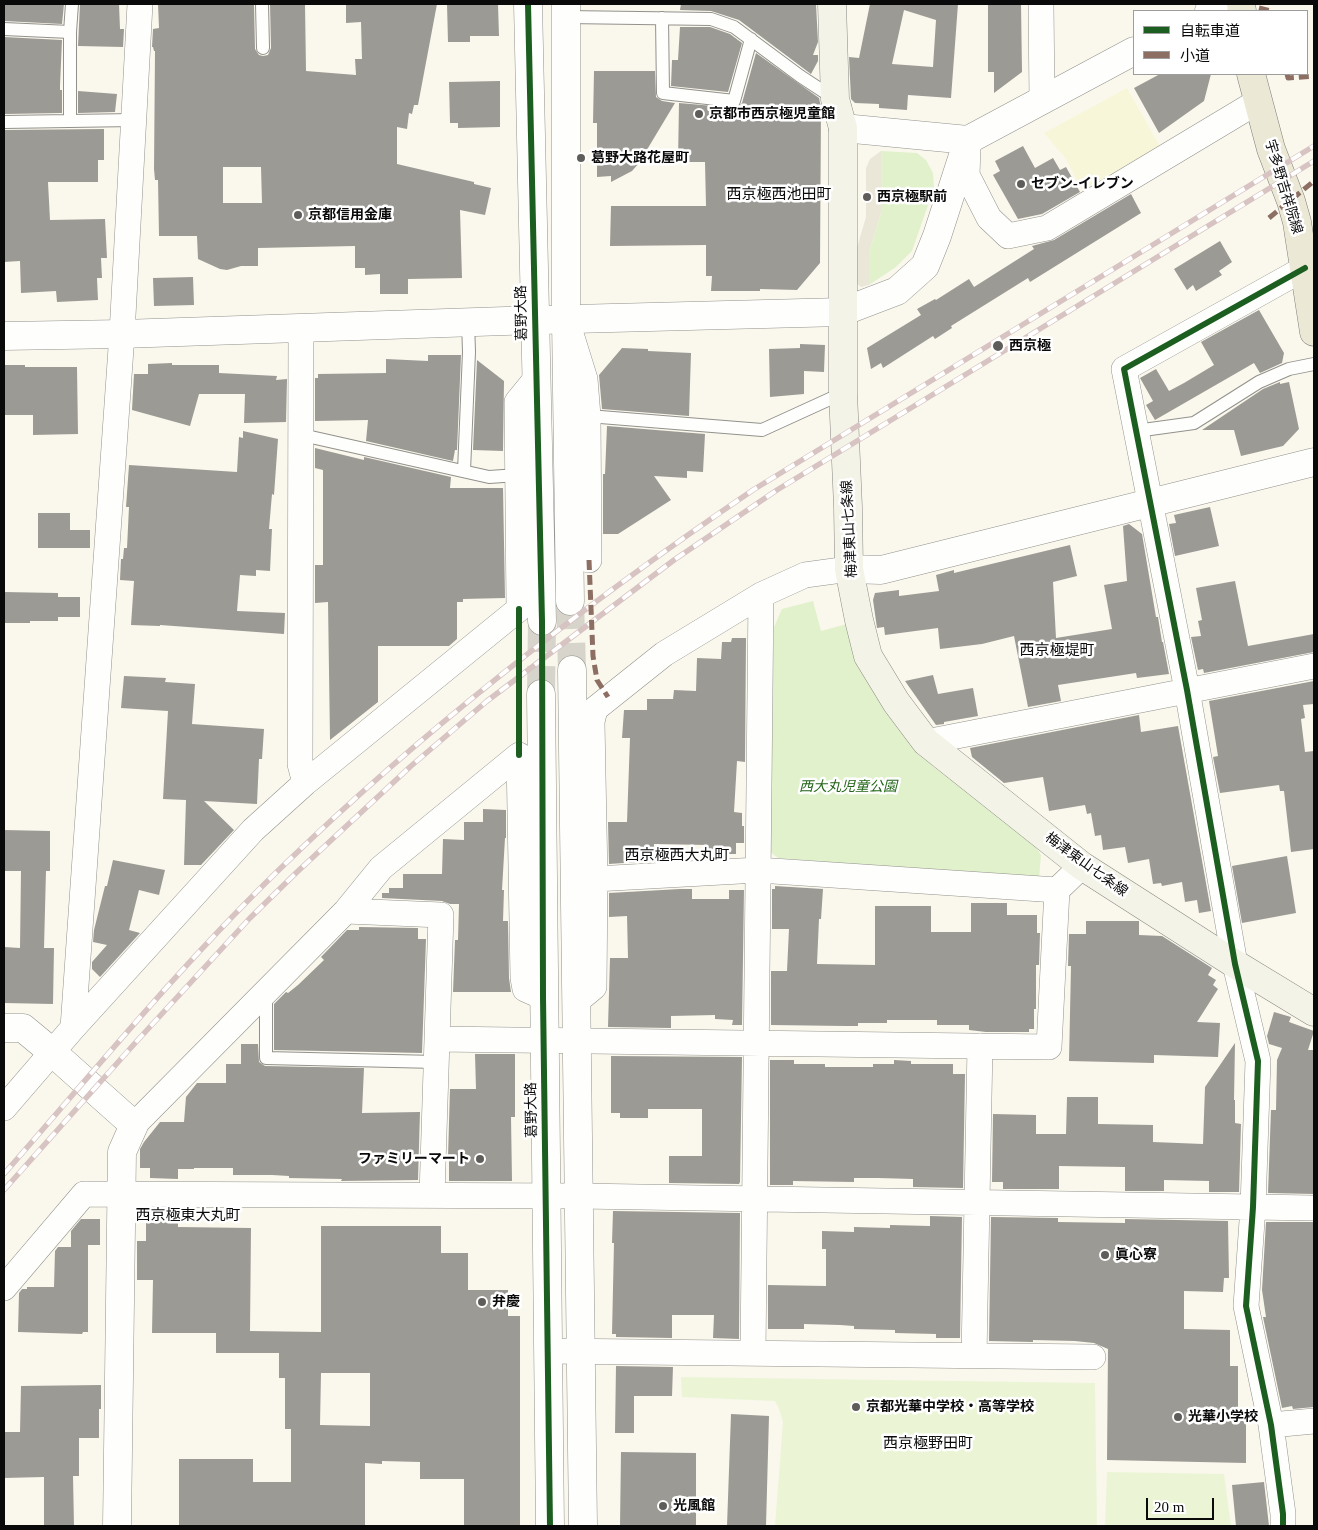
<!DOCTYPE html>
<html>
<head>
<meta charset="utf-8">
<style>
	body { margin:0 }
	#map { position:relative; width:1318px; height:1530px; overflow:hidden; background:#faf8ed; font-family:"Times New Roman","Noto Sans JP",serif }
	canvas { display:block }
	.frame { position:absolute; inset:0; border:5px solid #0a0a0a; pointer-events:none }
	.legend { position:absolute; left:1133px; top:10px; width:175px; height:65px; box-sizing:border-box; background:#fff; border:1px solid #9d9d9d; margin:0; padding:6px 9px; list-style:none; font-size:15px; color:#0a0a0a }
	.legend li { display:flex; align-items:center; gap:10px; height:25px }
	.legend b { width:25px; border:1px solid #9d9d9d }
	.scale { position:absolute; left:1146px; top:1498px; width:68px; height:22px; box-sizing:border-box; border:2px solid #0a0a0a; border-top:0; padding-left:6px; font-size:15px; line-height:18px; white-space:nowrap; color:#0a0a0a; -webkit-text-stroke:4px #fff; paint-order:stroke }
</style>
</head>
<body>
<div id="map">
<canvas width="1318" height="1530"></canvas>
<div class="frame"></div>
<ul class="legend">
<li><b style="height:6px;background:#1b5e20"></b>自転車道</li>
<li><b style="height:6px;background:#8d6e63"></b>小道</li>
</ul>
<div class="scale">20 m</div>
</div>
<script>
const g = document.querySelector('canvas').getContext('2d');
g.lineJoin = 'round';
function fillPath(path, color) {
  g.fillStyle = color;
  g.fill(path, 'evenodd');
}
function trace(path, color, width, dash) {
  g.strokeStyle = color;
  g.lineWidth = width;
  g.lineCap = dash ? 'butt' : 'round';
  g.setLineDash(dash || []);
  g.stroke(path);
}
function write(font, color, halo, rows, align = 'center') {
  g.font = font + ' "Times New Roman","Noto Sans JP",serif';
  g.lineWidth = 5;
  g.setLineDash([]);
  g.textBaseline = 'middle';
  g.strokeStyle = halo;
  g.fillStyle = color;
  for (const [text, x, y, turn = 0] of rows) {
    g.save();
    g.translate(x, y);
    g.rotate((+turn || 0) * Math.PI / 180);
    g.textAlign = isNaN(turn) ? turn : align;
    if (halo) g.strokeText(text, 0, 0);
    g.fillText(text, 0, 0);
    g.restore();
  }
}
fillPath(new Path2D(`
	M1127 88 1162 150 1085 196 1066 159 1044 133Z`), '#f8f6d8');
fillPath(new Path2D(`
	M881 151 917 153 926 160 933 173 934 188 912 251 896 267 869 285V252L881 213Z
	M813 601 821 631 847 624 910 742 934 767 1029 836 1041 855 1039 879 778 858 770 852 774 627 782 609Z`), '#e0f1cb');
fillPath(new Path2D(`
	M681 1377 1095 1383 1097 1526H775L783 1422 779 1409 775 1401 682 1397Z
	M1107 1472 1224 1474 1231 1526H1105Z`), '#ebf5d5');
fillPath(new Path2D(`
	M881 151V213L869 252V285L861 287 856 283V251L866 217V168L870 159Z`), '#eae7d8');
fillPath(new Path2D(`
	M4 4H64L62 24 4 21Z
	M80 4H119L120 29H124L123 47 78 46Z
	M158 4H254L255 49 259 55 263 56 268 55 271 48 270 4H305L306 71 356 75 355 59H362L361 22 346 23V4H437L418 105H414L412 114 409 113 407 129 397 127V164L474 182V184L491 188 485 215 460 210 462 278 408 279V294H380V274L365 275V268H355V246L258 248V266H241L227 270 220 269 198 259 197 236H159L158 180H155L154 169 155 51H154L153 47H152L153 29 159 28ZM223 167H261L262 203H223Z
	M447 4H498L499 36H470V42H448Z
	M681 4H816L818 42 813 55H818V61L811 74 739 20 711 11 680 10Z
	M870 4H958L951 98 908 95 907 110 879 108V104L855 103 851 99 849 57 859 58ZM904 10 936 20 933 67 892 64Z
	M988 4H1021L1022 72 994 93V72H988Z
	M680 27H710L730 34 742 43 728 92 671 86 672 60H678Z
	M4 37 62 40 60 86V90H62V113L5 114V75H4Z
	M756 53 819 98 821 107 820 263 797 290 760 289V291H711L712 276H706V245L610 246 611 206H706L705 162H678L679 103 737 108 742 103Z
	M594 71H655L656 97 662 101 675 103 639 163 632 171 611 182V176L597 177V123H593Z
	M1160 74H1211L1204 101 1159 133 1134 88Z
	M500 81V127L458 128V123H450L449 82Z
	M78 91 117 94 115 112 78 113Z
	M104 129V160H98V182H48L50 220 105 219 107 258H101L102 278H97L98 300 57 302 56 291 21 293 20 261 4 262V130Z
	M1023 146 1035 168 1053 158 1060 170 1066 167 1080 192 1042 214 1018 219 993 175 1000 171 995 161Z
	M1131 194 1141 213 1030 282 1028 278 951 326 952 328 935 339 933 336 883 368 881 363 871 369 867 348 921 315 917 309 935 299 936 300 969 279 974 287 1034 249 1032 246 1054 240Z
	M1220 241 1232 262 1219 271 1222 275 1196 291 1193 285 1187 290 1174 269Z
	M193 277 194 305 154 306 153 278Z
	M1259 310 1284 353 1282 363 1260 373 1254 363 1155 420 1146 405 1153 401 1140 378 1156 369 1169 391 1184 383 1214 365 1201 342Z
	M800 344 825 345 824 372 804 371V394L770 397 769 349 800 348Z
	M622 348 648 349V351L691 353 689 416 602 409 599 375Z
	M428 355H461L457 450H455L453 461 366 441 368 420 315 421V378H318V374L386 373V359L428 361Z
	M477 360 504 381 503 451 473 450Z
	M172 363V365H219V373L277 376 276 380 287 379 286 422 244 423 245 394H199L190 426 132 410 134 374H148V364Z
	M4 365H25V367H77L78 434 33 435V415H4Z
	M1280 382V384L1289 382 1299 429 1283 446 1241 456 1234 430H1202L1263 389Z
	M607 426 705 434 703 472 687 471V478L654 476 671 500 618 534H603V474H605Z
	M243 431 278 439 274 495 272 494 269 529H272L270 571 256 570V576L240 575 237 611 285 613 284 634 160 625V626L131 625 134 581 120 580 121 559H123L124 548H127L129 507H126L129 465 237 472 239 437 243 438Z
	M315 448 364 460V457L451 477 450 488H503L505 598 463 599V602H457V639L449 646H378V702L330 740 328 602 315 603V565H323V470L315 468Z
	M1210 507 1219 546 1175 556 1169 524 1176 523 1174 515Z
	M38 513H70V530H90V548H38Z
	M1129 524 1142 534 1156 617H1158L1162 642H1163L1169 674 1137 678 1136 673 1058 685 1061 701 1028 707 1014 636 982 644 940 649 938 628 885 635 884 627 877 628 873 600 875 593 899 590V596L939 591 936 575 954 570V573L1070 545 1077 576 1053 582 1056 638 1112 629 1104 585 1127 581 1123 526Z
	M1235 581 1248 646 1314 634V652L1204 673 1203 669 1198 670 1191 637 1201 636 1198 621 1202 620 1196 588Z
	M4 592 58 593V597H80V617H58V621H30V623H4Z
	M732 638H746L745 762 737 761 734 812 742 813V826H744V843H736V854H708V845L654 844V861L609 864 608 822H627L630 738H622L624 710H647V699H673L674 690 696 691 697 658 721 659 722 642H731Z
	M933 675 938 694 973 688 978 716 944 722V724L936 725 905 681Z
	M124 676 166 678 165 682 195 684 192 724 264 729 262 759H259L257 804 204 801 234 830 201 865H184L186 800 163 799 168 711 121 708Z
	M1314 681V704L1303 705 1305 718 1301 719 1305 752 1314 751V849L1291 852 1284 791H1280L1279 785 1220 793 1213 757 1218 756 1209 701Z
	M1139 715 1141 732 1178 726 1211 911 1199 913 1197 900 1185 902 1182 882 1162 886 1161 883 1153 884 1149 859 1128 863 1125 847 1103 850 1101 835 1095 836 1091 813 1087 814 1085 805 1049 811 1043 777 1004 783 972 757 970 748Z
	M483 809 506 810V838H505L502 890H504L503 921H508L509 978 511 992H453L455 940H458L459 904H450L442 901 382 898V893H389V888H403V874H442L443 839 464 840V822H483Z
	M4 830 50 831V871H46L44 948H54L53 1004 4 1003V947L20 948 21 871H4Z
	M1287 856 1296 913 1242 923 1232 866Z
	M113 860 165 870 159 895 139 890 129 930 140 933 100 977 92 969V962L107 945 93 942 94 930 105 886H107Z
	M775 886 823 889 821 919H819L817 964 875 965V906H931V932H971V903H1007V915H1037V933H1040L1039 965H1036V1009H1034V1029H1029V1032H986L969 1030V1025H937V1020H887V1023H858V1026H846L771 1025V971H787L789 929H772V889H775Z
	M680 889H692V899H729V890H744L742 1025H732L733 1020 715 1019V1015L671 1016V1028L608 1027 610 958H628L627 916 609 917V893Z
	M1086 921H1139V935L1162 936 1212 968 1208 975 1216 980 1213 985 1218 989 1197 1022 1220 1023 1218 1057 1154 1055V1063L1069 1061 1071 966H1068L1069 934H1086Z
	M359 927 418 928V939H426L422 1053 274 1050V1004L286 992 288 993 298 985 324 960 321 957 347 930H359Z
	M1274 1012 1291 1017 1289 1022 1314 1031 1308 1050H1314V1194L1268 1193 1271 1110H1276L1277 1060 1282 1048 1269 1044 1267 1036Z
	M1235 1043 1234 1100H1235V1123L1241 1124 1239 1192H1209V1181L1164 1180V1191H1125V1167L1059 1166V1189H1003V1182H992L993 1114 1036 1115V1134H1066L1067 1097H1098V1124L1153 1125V1142L1203 1144 1205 1087Z
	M241 1044H258L259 1062 265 1066 364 1068 362 1113 420 1112 418 1180 341 1181 342 1179 289 1178V1176L272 1175H233V1168H194V1169H178V1179L150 1178V1168H140V1149L144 1142 160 1122H184L186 1097 197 1083H226V1064H241Z
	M475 1054H515V1117H511L512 1181H449V1156L448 1157 450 1089H476Z
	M611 1056 742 1057 740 1182 739 1184 669 1183V1156H702V1109H648V1118H620V1113H611Z
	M770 1060H794V1064H825V1067H873V1064H894V1060L911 1061V1064H953V1074H965L963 1188 913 1187V1179L878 1178H854V1182L793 1181V1185H770Z
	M613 1211 740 1213 739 1339 713 1338 714 1315H672V1338L616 1337V1334H612L614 1243H612Z
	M155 1213H178V1227L251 1228 250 1331 321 1332V1226H441V1253H468V1290H508V1316H520V1526L464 1525V1479H420V1462L382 1461V1464L365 1463V1526H179V1459H253V1482H291V1429H285V1378H279V1353H216V1333H152L153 1280H137V1241H146V1217H155ZM321 1373H370V1426L320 1425Z
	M930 1216 962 1217 960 1338H936V1334L895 1333V1330L854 1329V1326L840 1325 804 1324V1329H768V1285L826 1286V1249H822V1231L854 1232V1227L890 1228V1225L930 1226Z
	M991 1217 1058 1218V1222L1125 1223V1219L1228 1221 1229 1278H1224L1223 1292 1184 1291V1329L1230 1330V1366H1238V1416H1246V1463L1107 1460 1108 1349 1094 1343 1075 1341 1033 1340V1342L989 1341Z
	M81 1219H100V1245H88V1332H83L82 1334 18 1332 19 1293 22 1289H27V1287H54L55 1251 58 1247H71V1231Z
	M1266 1222H1314V1407L1293 1409 1292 1406 1282 1408 1263 1317H1266L1262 1290Z
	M616 1366 673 1367 672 1396H634V1433H615Z
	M101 1385V1409H99V1438H79V1476H73L74 1526H44V1477L4 1478V1432H20L21 1386Z
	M731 1414 769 1416 766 1526H727Z
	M621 1452 696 1453V1526H620Z
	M1264 1482 1269 1526H1236L1232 1485Z`), '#9c9a94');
trace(new Path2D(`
	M570 601 572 670
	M541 694 542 621`), '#d6d4cb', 28, [28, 14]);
const service = new Path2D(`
	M262 4 263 48
	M566 17 711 19 734 27 800 76 835 99
	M662 18 663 93 734 101 751 39
	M4 29 70 32
	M70 121V32L72 4
	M4 122 134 120
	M588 416 762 430 843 393
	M1136 431 1194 423 1259 382 1289 369 1314 364
	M302 435 489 477 518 475
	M464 471 469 352 468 322
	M266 994V1058L436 1062`);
const minor = new Path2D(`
	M1041 4 1042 101
	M968 148 967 175 989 218 1008 236 1047 228 1257 102
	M301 328 300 764 305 783
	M571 334 585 379 588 416 589 560
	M926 742 1314 666
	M595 879 758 870 1057 890
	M346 911 441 915 432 1195
	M576 1002 594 987 595 879 592 722 595 709 664 654 761 595 805 575 849 569
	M73 1028 253 830 305 783 519 609 517 402 535 380
	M437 1039 1049 1047 1057 890 1082 866
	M4 1108 73 1028 122 334 140 4
	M134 1125 346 911 381 868 519 755 523 978 525 989 543 997
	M4 1288 84 1194 579 1196 1314 1208
	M548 1351 1093 1357
	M753 1353 761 595
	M974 1356 980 1046
	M1271 1425 1314 1421
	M1283 1526V1514L1271 1425 1246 1306 1253 1207 1258 1061 1235 964 1187 690 1124 369 1305 268`);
const tertiary = new Path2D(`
	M528 4 542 621
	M566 4V320L570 601
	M1209 11 1223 4
	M843 128 968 140 1134 51
	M4 336 122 334 535 320 842 312 897 291 925 266 937 236 968 140
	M849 569 881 570 1314 462
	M572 670 583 1526
	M541 694 550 1526
	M4 1028H23L52 1052 134 1125 122 1152 117 1526`);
const secondary = new Path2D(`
	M832 4 835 99 843 128V393L848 507 849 569 859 620 868 656 896 702 926 742 1082 866 1235 964 1314 1012`);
const primary = new Path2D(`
	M1241 4 1242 11
	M1251 74 1271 149 1291 201 1297 222 1314 332`);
trace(service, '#92918c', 14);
trace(minor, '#92918c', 26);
trace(tertiary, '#92918c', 29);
trace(secondary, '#898883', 29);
trace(primary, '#7f7e7a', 29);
trace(service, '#fefefc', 12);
trace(minor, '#fefefc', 25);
trace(tertiary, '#fefefc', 28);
trace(secondary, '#f4f3e7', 28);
trace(primary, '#ece8d6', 28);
const rail = new Path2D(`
	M4 1174C96 1069 185 960 286 863 429 725 588 602 753 490L1314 146
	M4 1190 136 1042 250 918 297 872 411 766 487 701 674 560 777 490 1314 161`);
trace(rail, '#d7c3c2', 5.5);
trace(rail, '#fff', 4, [11]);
trace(new Path2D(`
	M1259 8 1271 11
	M1287 74 1288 78 1314 76
	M1269 218 1314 181
	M589 560 593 656 597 680 608 697`), '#8d6e63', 5, [10, 5]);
trace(new Path2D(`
	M528 4 542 621 543 997 550 1526
	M519 609V755
	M1283 1526V1514L1271 1425 1246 1306 1253 1207 1258 1061 1235 964 1187 690 1124 369 1305 268`), '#1b5e20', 6);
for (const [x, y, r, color] of [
	[699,114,5,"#5e5d59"],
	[581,158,5,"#5e5d59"],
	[1021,184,5,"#5e5d59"],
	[867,197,5,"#5e5d59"],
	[298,215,5,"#5e5d59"],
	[998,346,6,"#5e5d59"],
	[480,1159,5,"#5e5d59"],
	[1105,1255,5,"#5e5d59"],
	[482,1302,5,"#5e5d59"],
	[856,1407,5,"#5e5d59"],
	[1178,1417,5,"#5e5d59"],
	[663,1506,5,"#5e5d59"]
]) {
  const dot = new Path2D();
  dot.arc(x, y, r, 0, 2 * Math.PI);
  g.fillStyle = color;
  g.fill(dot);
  trace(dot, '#fff', 2);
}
write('bold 14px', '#0a0a0a', '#fff', [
	["京都市西京極児童館",709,114],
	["葛野大路花屋町",591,158],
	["セブン-イレブン",1031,184],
	["西京極駅前",877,197],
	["京都信用金庫",308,215],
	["西京極",1009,346],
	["ファミリーマート",470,1159,"right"],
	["眞心寮",1115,1255],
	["弁慶",492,1302],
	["京都光華中学校・高等学校",866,1407],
	["光華小学校",1188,1417],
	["光風館",673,1506]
], 'left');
write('14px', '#0a0a0a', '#fff', [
	["宇多野吉祥院線",1283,187,73],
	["葛野大路",522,313,-91],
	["梅津東山七条線",850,529,-93],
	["梅津東山七条線",1086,865,36],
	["葛野大路",532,1110,-91]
]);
write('italic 14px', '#236518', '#fff', [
	["西大丸児童公園",848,787]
]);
write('15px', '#0a0a0a', '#fff', [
	["西京極西池田町",779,195],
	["西京極堤町",1057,651],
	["西京極西大丸町",677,856],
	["西京極東大丸町",188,1216],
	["西京極野田町",928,1444]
]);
</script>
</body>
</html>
